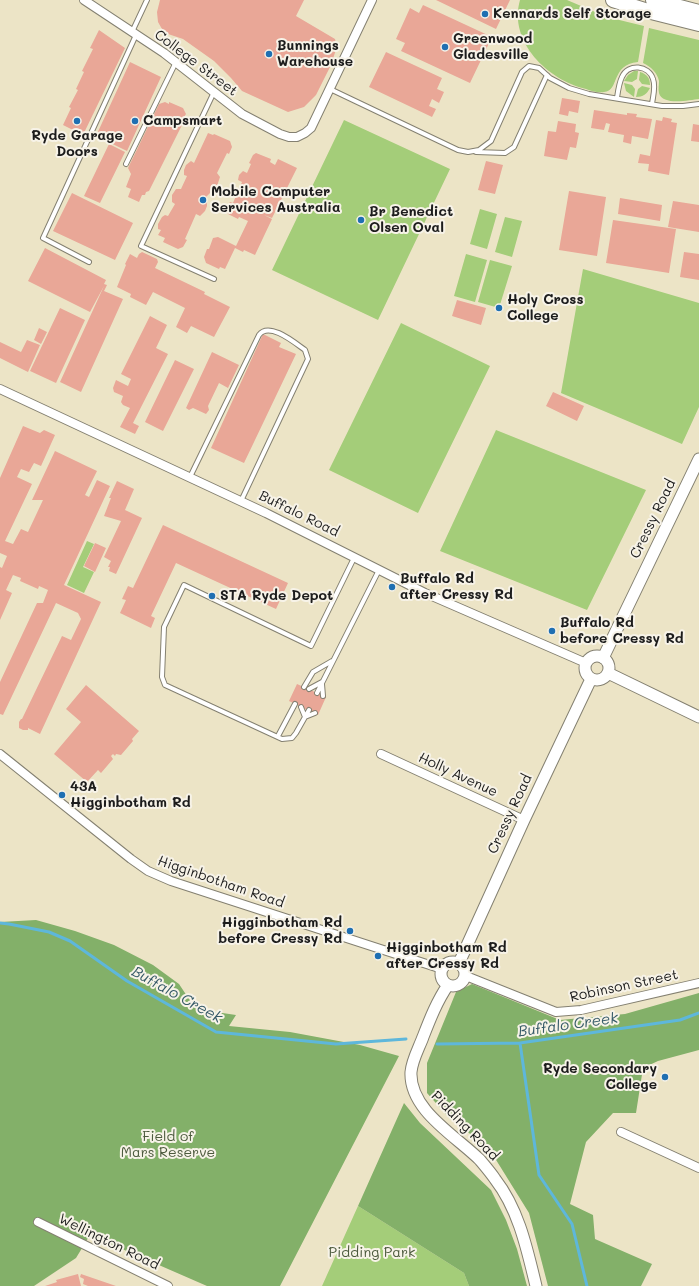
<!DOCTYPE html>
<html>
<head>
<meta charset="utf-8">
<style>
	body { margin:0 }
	canvas { display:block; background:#ece4c6 }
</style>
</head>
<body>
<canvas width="699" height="1286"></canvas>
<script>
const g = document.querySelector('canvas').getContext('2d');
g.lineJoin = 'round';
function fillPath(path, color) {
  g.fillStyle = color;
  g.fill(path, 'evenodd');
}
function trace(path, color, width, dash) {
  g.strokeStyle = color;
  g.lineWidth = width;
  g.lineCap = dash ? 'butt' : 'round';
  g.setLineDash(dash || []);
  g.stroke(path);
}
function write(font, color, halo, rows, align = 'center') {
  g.font = font + ' Mali,sans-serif';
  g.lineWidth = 4;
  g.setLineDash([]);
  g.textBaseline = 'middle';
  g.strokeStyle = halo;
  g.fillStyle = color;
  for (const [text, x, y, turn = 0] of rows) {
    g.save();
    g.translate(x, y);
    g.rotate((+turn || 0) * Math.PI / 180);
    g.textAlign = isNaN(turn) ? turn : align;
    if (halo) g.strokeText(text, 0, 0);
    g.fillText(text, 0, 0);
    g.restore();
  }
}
fillPath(new Path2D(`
	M520 0H567L607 17 644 26 638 62C610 65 620 91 604 92 598 93 591 91 586 89 548 80 508 42 520 0Z
	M649 28 699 40V99C690 100 662 106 659 93 658 89 659 85 659 81 657 72 651 67 643 63Z
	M634 71H638L637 79 632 82 624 81 628 75Z
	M640 72C647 74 650 78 650 85L642 84 639 80Z
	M624 83 632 85 635 89 634 97 626 91Z
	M642 86 650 88C647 94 643 97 636 97L638 89Z
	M344 120 450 169 378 320 272 270Z
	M480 209 497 214 487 249 470 244Z
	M505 217 522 221 512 257 495 252Z
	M466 254 487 260 475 302 454 296Z
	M490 260 512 266 499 308 478 302Z
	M583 269 699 303V407L682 444 561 393Z
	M401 323 490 366 418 513 329 470Z
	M496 430 646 490 587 610 440 551Z
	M87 541 94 544 83 567 94 572 84 593 67 585Z
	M358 1206 464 1273 469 1286H322Z`), '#a4cd79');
fillPath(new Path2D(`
	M36 920 75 931 114 945 153 965 179 984 189 999 202 1010 236 1015 229 1026 290 1032 360 1045 399 1056 280 1286H207L90 1235 76 1258 34 1286H0V922Z
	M472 984 560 1020 625 1014 699 993V1050L658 1061 643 1068 636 1113H613L586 1142 570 1204 593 1215 595 1239 652 1264 641 1286H548L529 1213 493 1155 473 1136 450 1119 427 1093V1063L456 992Z
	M404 1103 420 1123 491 1190 506 1220 517 1249 527 1286H469L464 1273 358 1206Z`), '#83b069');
trace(new Path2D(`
	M0 923 9 924 49 932 70 941 127 981 216 1032 336 1044 406 1039
	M520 1043 539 1175 572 1224 587 1286
	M437 1044 520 1043 680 1020 699 1013`), '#5eb7db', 3);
fillPath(new Path2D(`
	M160 0H304L296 16 335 39 337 47 330 67 316 95 304 107 288 112 242 91 231 78 214 61 183 39 168 34 162 29 158 22 157 12Z
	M436 0H510L496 29Z
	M423 5 492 37 470 83 401 51 405 43 396 39 410 8 419 13Z
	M99 30 125 48 83 135 63 125 71 108 69 107 78 90 76 89 84 72 82 71 93 49 90 48Z
	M386 52 442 78 437 89 444 92 439 103 432 99 429 106 436 109 432 117 369 87Z
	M130 62 161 77 127 151 96 136Z
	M562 98 580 101 578 113 569 111 568 116 559 114Z
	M165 102 169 104V102L183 108 186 114 182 120 184 121 149 191 146 192 145 195H142L139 202 128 197 131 189 126 187 131 174 128 168 159 104Z
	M594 110 627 115V113L637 114 636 117 652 119 648 139 632 136 631 144 623 142 624 135 608 132 610 124 606 123 604 130 591 128Z
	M663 117 672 119 671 122 677 123 669 175 648 171 649 164 638 163 640 154 650 156 656 120 662 121Z
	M558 121 576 124 575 132 579 133 576 148 570 147 567 160 544 156 548 131 556 132Z
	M693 124 699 125V142L691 141Z
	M208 133 213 135 214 134 230 141 232 147 229 154 227 153 217 173 220 177 217 186 203 200 207 202V206L205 211 200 216 196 214 185 239 187 240 183 247 178 249 163 242 165 238 158 235 161 230 158 229V224L162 217 165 215 168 216 175 204 172 202V195L176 189H181L187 176 184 175V170L186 165 191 161 194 163Z
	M109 144 125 152 100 203 84 196Z
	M256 153 271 159 270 162 275 165 278 159 297 168 272 218 264 215 272 219 255 255 244 250 243 252 235 248 225 269 220 267 219 269 206 263 204 257 207 249H209L213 238 218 237 236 246 248 221 239 217 238 219 228 214 226 209 230 202 233 203 242 182 238 180 239 175 243 171 247 173 251 164 249 163 253 155Z
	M486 161 503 165 495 194 478 190Z
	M569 191 606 197 597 256 559 250Z
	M72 193 133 223 115 260 53 231Z
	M620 198 662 205 660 221 618 214Z
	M673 201 699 205V232L668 227Z
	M613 220 676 229 669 273 606 263Z
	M45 248 106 280 104 284 107 285 104 291 123 299 81 392 60 382 104 286 90 312 28 281Z
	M142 252 157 259 158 262 155 268 205 292 204 294 230 307 214 337 191 326 187 333 176 327 185 308 153 292 146 305 130 297 131 294 117 287 126 265 125 264 130 254 137 258 139 254Z
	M684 252 699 254V280L680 277Z
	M457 300 486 308 481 325 452 316Z
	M60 308 85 320 56 383 30 371Z
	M150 316 167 325 156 348 168 354 133 423 139 426 135 434 120 427 130 408 123 405 121 402 123 396 114 392 113 388 116 380 128 386 131 379 121 374Z
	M39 328 47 332 41 344 34 340Z
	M263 334 281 343 279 347 296 354 244 463 211 448Z
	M27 340 40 345 28 372 0 358V342L21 352Z
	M212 352 239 365 228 388 219 383 208 406 209 410 206 414 193 408 189 410 186 408Z
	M175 360 194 369 163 431 145 422Z
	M553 392 584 406 577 421 546 406Z
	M23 426 40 433 44 430 55 435 41 466 34 463 29 472 21 469 17 477 32 484 5 541 13 544 21 529 28 532 43 500H32L55 451 97 471 85 495 89 497 97 480 110 486 64 585 101 602 40 734 28 728V730H23L19 728V722L21 719H22L62 636 71 640 81 619 78 613 56 603 3 715 0 714V682L37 603H43L48 590 39 586 38 589 20 581 21 578 13 575 6 590 12 593 0 620V567L2 568 7 556 0 553V478Z
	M117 481 134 489 125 510 142 518 116 574 109 571 110 567H108L111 561 104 557 121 521 104 516 111 498H109Z
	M163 525 288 583 276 609 176 563 151 616 155 618 151 628 120 613 126 600 122 599 128 586 133 588Z
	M95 543 106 548 95 572 84 566Z
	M297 684 326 697 318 715 289 701Z
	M86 685 139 731 132 739 133 741 121 755 116 754 115 756 113 754 111 756 113 759 101 773 98 770 87 782 54 754 81 722 66 709Z
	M78 1274 81 1286H45L57 1282 56 1280Z
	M81 1274 116 1286H88L83 1284 84 1279 80 1277Z`), '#e9a797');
const lane = new Path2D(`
	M132 32 147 0
	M330 89 458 150 468 152 479 150 491 141 522 72 529 66 539 68 550 78 569 88 589 94 662 106H683L699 104
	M214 92 141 246 214 279
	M617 98C618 91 619 83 622 77 628 63 649 65 653 79 656 87 653 96 652 104
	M476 152 505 153 514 147 547 75
	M126 164 176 62
	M89 262 43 238 136 35
	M190 477 259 335C269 321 295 343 305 350L308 359 241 501
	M322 684 323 696
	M304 687 313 672 332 661
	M309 689 322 682
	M317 693 379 570
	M301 707 305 717
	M309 710 296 733 292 738 282 739 165 685 162 677 164 627 184 585 311 646 354 558
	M305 717 315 713
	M278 736 295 704`);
const street = new Path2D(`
	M84 0 164 53 242 114 280 134 289 137H297L305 133 311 128 372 0
	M0 389 266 513 425 593 586 663
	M0 754 131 859 148 871 171 881 442 969
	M381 754 524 820
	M466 976 556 1012 581 1010 699 983
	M621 1132 699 1168
	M38 1222 168 1286`);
const secondary = new Path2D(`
	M585 668a12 12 0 1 1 24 0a12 12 0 1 1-24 0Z
	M603 658 699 459
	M608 673 699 717
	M441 974a12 12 0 1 1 24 0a12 12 0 1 1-24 0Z
	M459 963 524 820 591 679
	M448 985C437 1001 430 1019 423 1037 419 1048 412 1060 411 1072 409 1110 456 1136 480 1160 485 1166 491 1173 495 1179 519 1210 527 1249 536 1286`);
const highway = new Path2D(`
	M613 0 651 12 699 24
	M653 0 699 12`);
trace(lane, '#848071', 6);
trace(street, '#848071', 10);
trace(secondary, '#848071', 13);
trace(highway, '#848071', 16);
trace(lane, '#fff', 4);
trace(street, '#fff', 8);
trace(secondary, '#fff', 11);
trace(highway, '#fff', 14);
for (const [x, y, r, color] of [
	[485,14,4,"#1f6fb2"],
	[445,47,4,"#1f6fb2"],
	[269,54,4,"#1f6fb2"],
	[77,121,4,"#1f6fb2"],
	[135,121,4,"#1f6fb2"],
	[203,200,4,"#1f6fb2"],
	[361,220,4,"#1f6fb2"],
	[499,308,4,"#1f6fb2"],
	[392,587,4,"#1f6fb2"],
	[212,596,4,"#1f6fb2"],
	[552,631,4,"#1f6fb2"],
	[62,795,4,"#1f6fb2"],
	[350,931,4,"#1f6fb2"],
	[378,956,4,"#1f6fb2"],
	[665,1077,4,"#1f6fb2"]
]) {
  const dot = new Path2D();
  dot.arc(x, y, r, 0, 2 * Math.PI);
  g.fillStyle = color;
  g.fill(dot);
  trace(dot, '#f7f3e8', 1.5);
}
write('bold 14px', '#1c1c1c', '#f7f3e8', [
	["Kennards Self Storage",493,14],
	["Greenwood",453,39],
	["Gladesville",453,55],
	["Bunnings",277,46],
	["Warehouse",277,62],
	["Campsmart",143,121],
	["Ryde Garage",77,136,"center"],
	["Doors",77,152,"center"],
	["Mobile Computer",211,192],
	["Services Australia",211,208],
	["Br Benedict",369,212],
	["Olsen Oval",369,228],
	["Holy Cross",507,300],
	["College",507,316],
	["Buffalo Rd",400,579],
	["after Cressy Rd",400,595],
	["STA Ryde Depot",220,596],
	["Buffalo Rd",560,623],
	["before Cressy Rd",560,639],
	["43A",70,787],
	["Higginbotham Rd",70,803],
	["Higginbotham Rd",342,923,"right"],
	["before Cressy Rd",342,939,"right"],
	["Higginbotham Rd",386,948],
	["after Cressy Rd",386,964],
	["Ryde Secondary",657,1069,"right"],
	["College",657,1085,"right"]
], 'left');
write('14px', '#1c1c1c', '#f7f3e8', [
	["College Street",196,63,37],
	["Buffalo Road",299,514,26],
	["Cressy Road",653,519,-64],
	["Holly Avenue",458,775,25],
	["Cressy Road",510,814,-65],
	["Higginbotham Road",221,882,19],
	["Robinson Street",624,986,-12],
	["Pidding Road",465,1126,46],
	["Wellington Road",109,1242,26]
]);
write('14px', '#4c5a3d', '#f7f3e8', [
	["Field of",168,1137],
	["Mars Reserve",168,1153],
	["Pidding Park",372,1253]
]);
write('italic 15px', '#365a68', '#f7f3e8', [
	["Buffalo Creek",177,995,29],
	["Buffalo Creek",568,1025,-8]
]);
</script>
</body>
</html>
